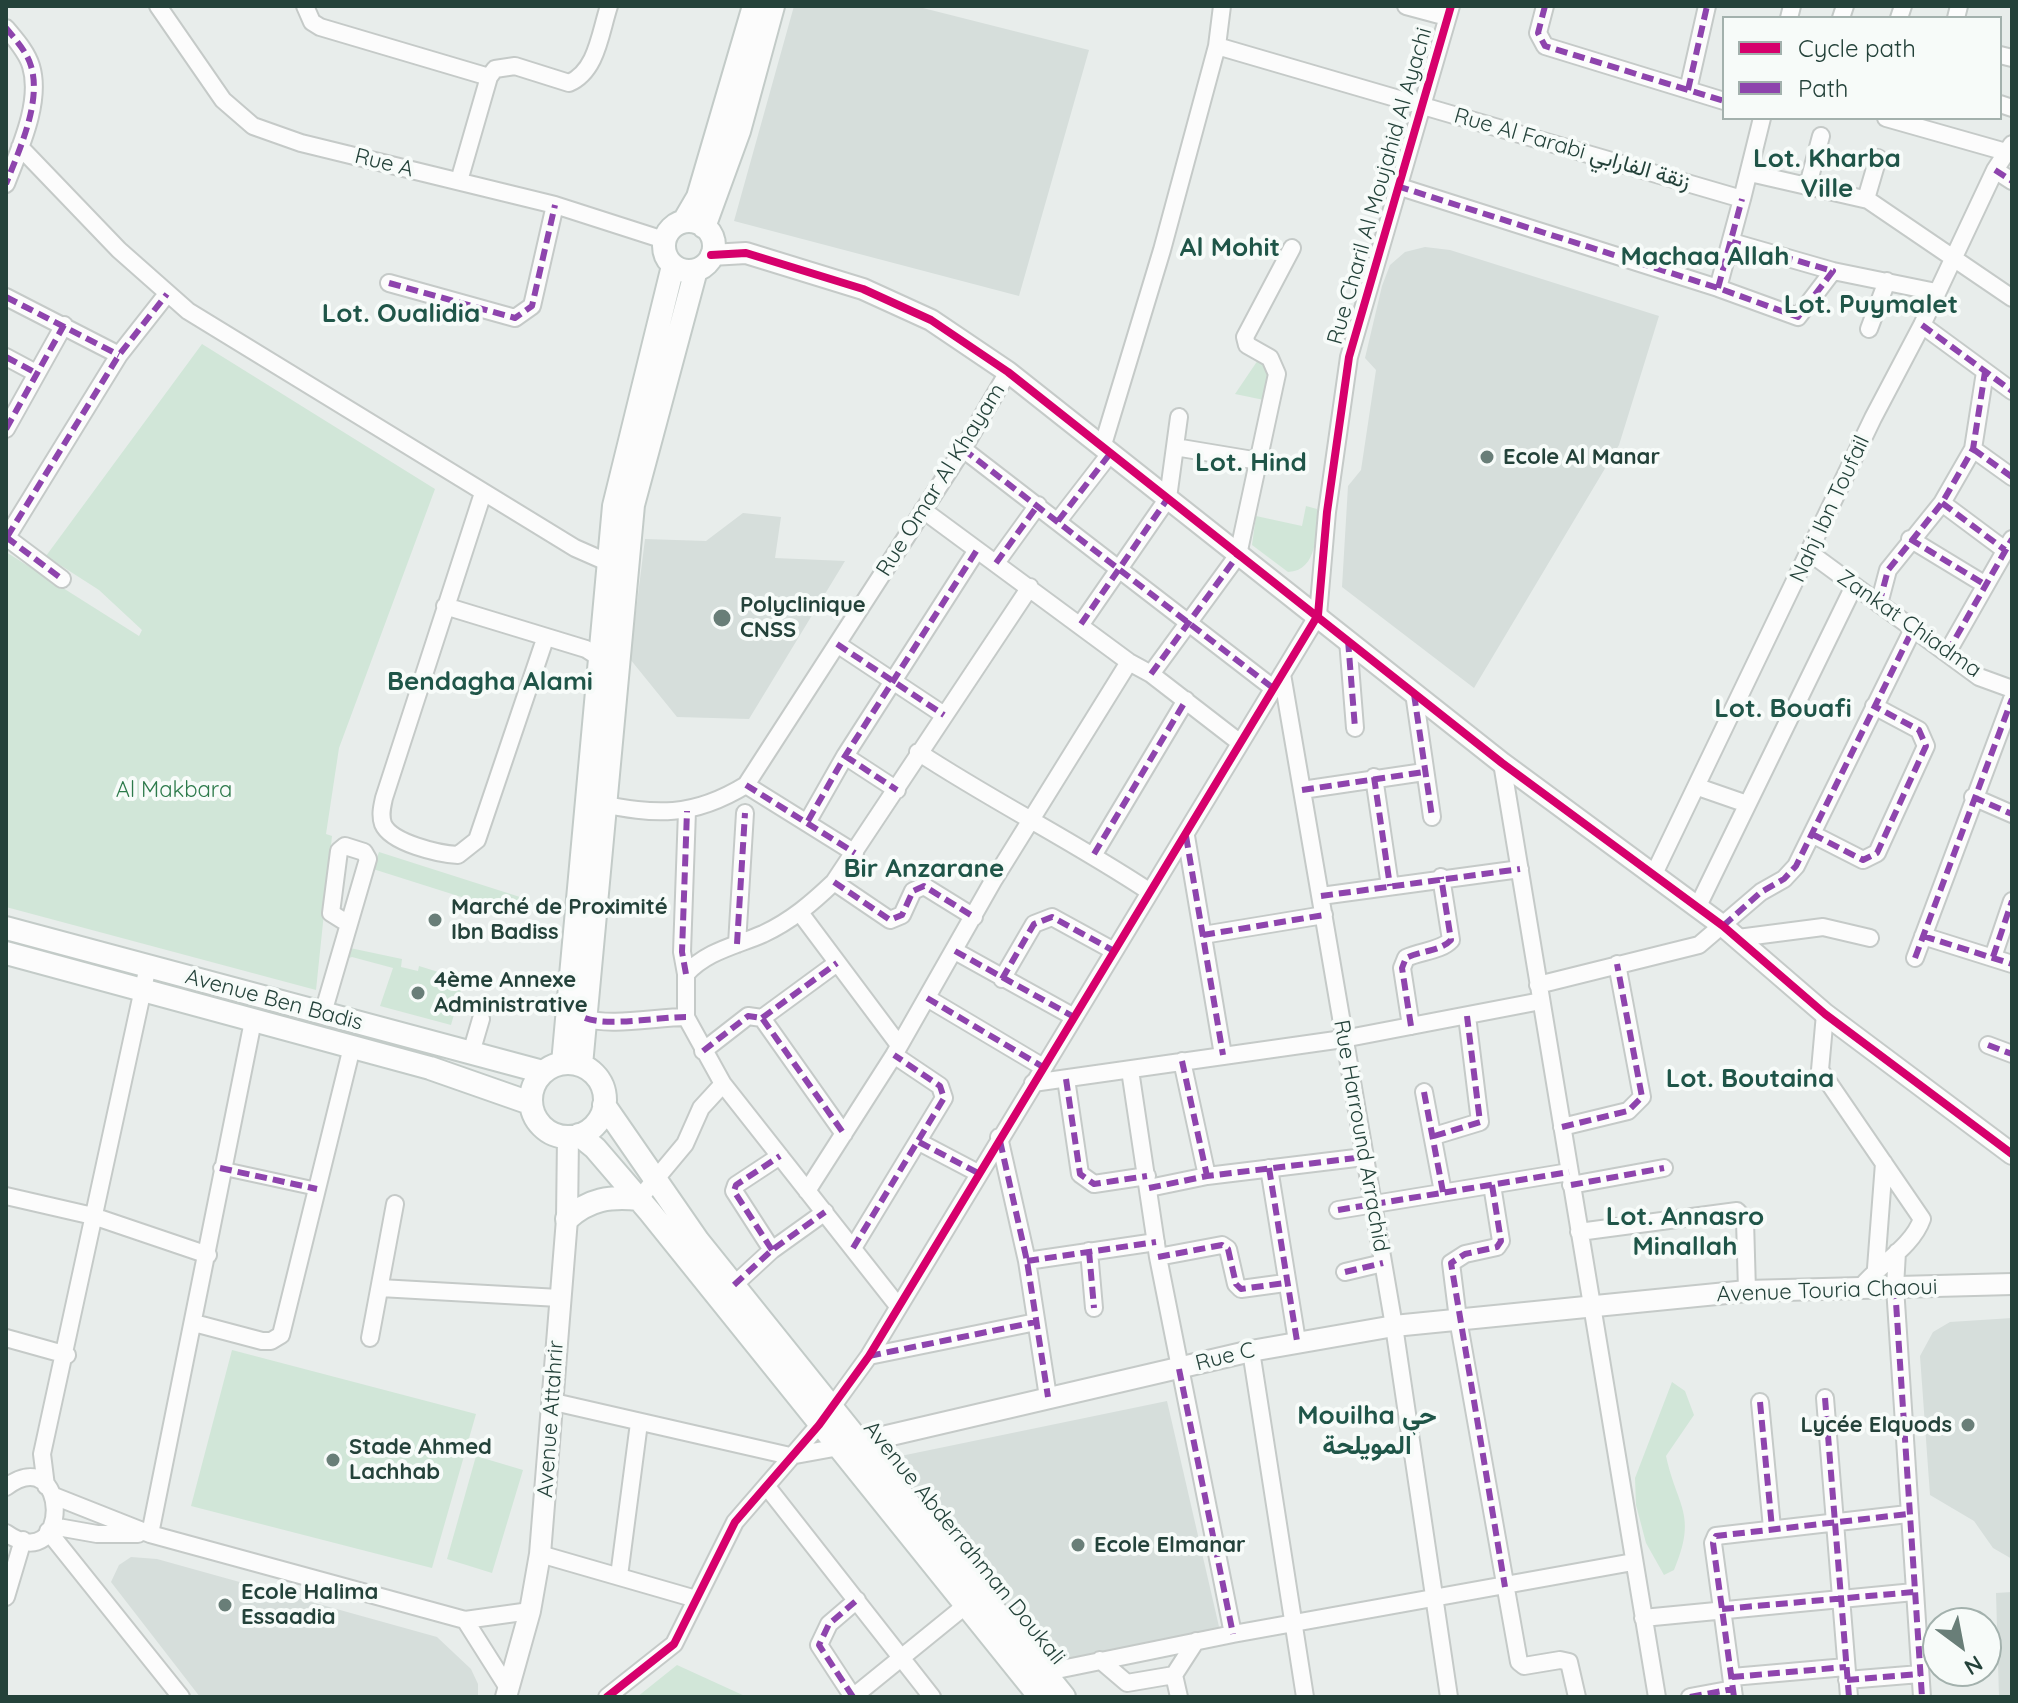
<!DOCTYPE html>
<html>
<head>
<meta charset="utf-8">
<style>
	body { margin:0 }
	#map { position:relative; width:2018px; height:1703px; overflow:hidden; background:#e8edeb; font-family:Quicksand,sans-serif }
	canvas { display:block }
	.frame { position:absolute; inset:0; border:8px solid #24423a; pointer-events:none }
	.legend { position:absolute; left:1722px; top:16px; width:280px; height:104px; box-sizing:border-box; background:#f7fbf9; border:2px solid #a3b1ad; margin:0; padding:10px 14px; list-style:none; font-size:24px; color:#24423a }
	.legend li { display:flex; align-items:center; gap:16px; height:40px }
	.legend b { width:40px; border:2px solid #a3b1ad }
	.north { position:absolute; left:1922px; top:1607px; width:80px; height:80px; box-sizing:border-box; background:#f7fbf9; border:2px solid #a3b1ad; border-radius:50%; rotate:148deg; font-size:22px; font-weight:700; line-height:32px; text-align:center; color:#24423a }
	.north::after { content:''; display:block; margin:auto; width:28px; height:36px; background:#697e78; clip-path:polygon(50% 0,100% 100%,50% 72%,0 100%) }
</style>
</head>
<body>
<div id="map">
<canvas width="2018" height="1703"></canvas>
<div class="frame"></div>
<ul class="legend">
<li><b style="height:10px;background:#d6006c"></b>Cycle path</li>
<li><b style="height:10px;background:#8e44ad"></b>Path</li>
</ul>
<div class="north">N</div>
</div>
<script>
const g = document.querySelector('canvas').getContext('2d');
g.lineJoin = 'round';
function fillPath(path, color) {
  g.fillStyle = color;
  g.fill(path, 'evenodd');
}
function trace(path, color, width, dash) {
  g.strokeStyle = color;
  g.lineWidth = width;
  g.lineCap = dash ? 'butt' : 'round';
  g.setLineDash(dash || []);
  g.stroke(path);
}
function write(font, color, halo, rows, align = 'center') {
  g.font = font + ' Quicksand,Vazirmatn,sans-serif';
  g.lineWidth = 8;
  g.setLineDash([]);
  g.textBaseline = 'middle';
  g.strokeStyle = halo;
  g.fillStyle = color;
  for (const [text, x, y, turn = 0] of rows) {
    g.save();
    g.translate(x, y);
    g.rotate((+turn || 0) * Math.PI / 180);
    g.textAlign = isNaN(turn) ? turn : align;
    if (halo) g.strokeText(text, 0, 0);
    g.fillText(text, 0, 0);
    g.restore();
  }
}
fillPath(new Path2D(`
	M794 6H915L1089 50 1019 296 734 221Z
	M1425 247 1450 250 1659 316 1619 445 1474 688 1342 587 1348 486 1361 470 1376 370 1365 358 1382 286 1390 265 1405 252Z
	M743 513 781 517 775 558 845 561 749 719 677 717 630 659 645 539 706 541Z
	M2012 1318V1559L1993 1548 1974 1521 1930 1495 1920 1356 1933 1332 1950 1322Z
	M1167 1401 1220 1631 1047 1668 891 1458Z
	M131 1557 157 1559 437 1637 471 1669 478 1684V1697H200L111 1582 119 1565Z
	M2012 1592V1697H1999L1996 1593Z`), '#d6dedb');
fillPath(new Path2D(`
	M202 344 435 489 339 748 326 834 332 836 316 990 6 907V552L139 636 142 630 99 590 46 556Z
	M1258 360C1275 369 1268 385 1264 400L1235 394Z
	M1306 506 1317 509C1317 531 1318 571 1288 572L1252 545 1256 516 1302 526Z
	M379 852 520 897 515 914 373 869Z
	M350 948 402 959 401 967 418 971 419 966 464 980 451 1025 380 1006 393 968 352 957 346 959Z
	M232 1350 476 1414 432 1568 191 1506Z
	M1672 1382 1685 1391 1694 1415 1666 1456C1677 1507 1698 1514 1674 1570L1664 1575 1646 1543 1636 1505 1635 1478Z
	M476 1456 523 1470 492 1573 447 1559Z
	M677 1665 747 1697H637Z`), '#d1e6d8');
const pedestrian = new Path2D(`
	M220 1168 317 1189`);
const minor = new Path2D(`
	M158 6 223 100 253 126 301 143 555 205 664 240
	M305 6 312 22 320 27 489 77
	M1406 6 1447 17
	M1545 6 1538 33 1545 46 1724 101
	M1789 18 1792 6
	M1841 18 1845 6
	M1899 18 1903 6
	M1956 18 1959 6
	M6 28C15 39 27 52 31 66 42 102 19 150 6 184
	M1217 46 1742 199 1762 118
	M2000 55 2012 58
	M1688 90 1707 6
	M2000 104 2012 108
	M1886 118 2006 152
	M20 147 119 250 188 311 575 548 616 566
	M1995 170 2012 181
	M1750 173 1868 200 2012 298
	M459 181 489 77 495 69 515 66 569 83C597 71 600 33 609 6
	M1808 185 1821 136
	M1397 186 1718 288 1798 317 1833 271
	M1866 199 1878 158
	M1732 242 1833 271 1936 292
	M389 283 515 318 532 306 555 205
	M1718 288 1742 199
	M6 297 119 355
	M1922 325 2012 391
	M1869 329 1887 281
	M6 357 36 373
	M6 429 64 325
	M1175 447 1259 461
	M1102 448 1162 250 1217 46 1222 6
	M963 449 1273 688
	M1973 449 2012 477
	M483 493 384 798C382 807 380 815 383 824 391 843 439 854 458 855L477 840 545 639
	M1942 503 2005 550
	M923 510 1129 662 1151 674 1239 742
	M1058 521 1109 455
	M6 537 62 579
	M7 537 119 355 167 294
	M1910 539 1984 584
	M1810 553 1979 677 2012 689
	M996 563 1038 505
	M1879 604 1888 570 1942 503 1973 449 1985 372
	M445 606 586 649 608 663
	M1081 624 1168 498 1179 417
	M1348 640 1355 728
	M837 644 944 715
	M1947 653 2012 539
	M1151 674 1238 555 1277 374 1270 358 1247 345 1245 337 1292 248
	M1282 674 1394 1326 1449 1697
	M1414 693 1432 817
	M918 752C994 802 1075 842 1150 892
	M845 756 897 790
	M1502 763 1657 1697
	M1374 777 1390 886
	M746 785 855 853
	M1698 787 1747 804
	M1302 790 1424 772
	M1973 797 2012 814
	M596 803C656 815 692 818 746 785L963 449 1008 372
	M808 821 845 756 977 550
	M1812 834 1863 860 1877 853 1926 746 1919 730 1874 706
	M1186 836 1223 1055
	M1094 854 1186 700
	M1653 876 1873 418 1922 325 1995 170 2012 144
	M834 882 890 920 902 915 913 891 924 886 974 917
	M1321 896 1520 869
	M1697 908 1854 586
	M801 914 899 1045
	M1203 935 1324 915
	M1923 936 2012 964
	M1738 938 1823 927 1870 938
	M737 944 745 813
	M955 951 1074 1017
	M1993 957 2012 901
	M1915 958 2012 699
	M686 974 682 952 687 811
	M1002 979 1034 924 1052 917 1114 951
	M1538 985 1699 945 1761 892 1784 879 1796 866 1913 629
	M927 998 1043 1067
	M323 1013 368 859 364 852 345 846 339 851 331 913 347 923
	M1825 1014 1820 1070 1922 1219C1912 1247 1880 1264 1862 1286
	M585 1018C609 1027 657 1017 686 1017
	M762 1018 837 963
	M1411 1026 1402 968 1406 958C1420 951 1441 951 1451 940L1441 877
	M1988 1045 2012 1054
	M703 1051 748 1016 762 1018 844 1134
	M471 1053 481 1019
	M1182 1061 1207 1176
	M1130 1070 1158 1257 1233 1634
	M1066 1079 1080 1174 1094 1184 1147 1176
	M1033 1083 1343 1039 1541 1001
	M1424 1092 1443 1192
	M1562 1127 1628 1111 1642 1097 1617 964
	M1434 1136 1480 1122 1467 1016
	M999 1137 1027 1261 1048 1397
	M919 1142 978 1173
	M1269 1168 1297 1341
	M1492 1185 1501 1241 1497 1247 1465 1254 1451 1263 1458 1319 1519 1662 1524 1666 1560 1660 1569 1662 1577 1697
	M1571 1185 1664 1168
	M1149 1188 1207 1176 1364 1157
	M807 1191 894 1055 993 881 1129 662
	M6 1196 93 1216 208 1255
	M639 1199 685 1144 701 1108 723 1084
	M1338 1210 1569 1172
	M1579 1232 1737 1211 1745 1220 1747 1291
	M853 1248 944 1098 940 1086 894 1055
	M772 1250 734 1191 736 1185 780 1156
	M1089 1251 1094 1308
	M1897 1252 1895 1287 1922 1697
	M1158 1257 1222 1245 1228 1249 1236 1284 1241 1289 1285 1283
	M1027 1261 1156 1242
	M1876 1268 1884 1163
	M1345 1272 1383 1263
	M734 1285 772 1250 825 1212
	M380 1288 559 1298
	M898 1306 723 1084 686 1017V974C707 951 735 946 763 934 791 921 812 903 834 882L1030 587
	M194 1323 262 1341H271L281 1335 352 1047
	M6 1338 67 1355
	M370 1338 395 1204
	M1251 1351 1305 1697
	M869 1356 1036 1322
	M1825 1398 1849 1697
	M554 1402 790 1456 845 1446
	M1760 1402 1772 1528
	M46 1486 42 1454 148 966
	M6 1487C70 1440 72 1579 6 1533
	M768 1488 932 1697
	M54 1496 150 1534 465 1620 530 1611
	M52 1526 97 1534H138
	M48 1531 181 1697
	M150 1534 253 1021
	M540 1554 696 1599
	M619 1576 639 1423
	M6 1597 23 1540
	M1643 1618 1914 1592
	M465 1620 508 1688
	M1100 1660 1127 1683 1174 1675 1196 1641
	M1037 1674 1233 1634 1633 1562
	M1174 1675 1179 1697
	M1732 1677 1846 1667
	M1847 1680 1920 1674
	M607 1697 674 1644 735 1522 819 1425 869 1356 1318 615 1327 512 1349 357 1451 6
	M853 1697 965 1606
	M853 1697 819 1645 829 1624 857 1600
	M1690 1697 1733 1689
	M1734 1697 1713 1543 1716 1536 1908 1514`);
const tertiary = new Path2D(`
	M711 255 746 253 863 289 931 320 1008 372 1502 763 1723 926 1825 1014 2012 1154
	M861 1442 1251 1351 1394 1326 1747 1291 2012 1284
	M506 1697 530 1611 540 1554 567 1219 568 1137`);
const secondary = new Path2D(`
	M684 221 698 197 754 6
	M664 246a25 25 0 1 1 50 0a25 25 0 1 1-50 0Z
	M704 227 739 131 773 6
	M6 928 543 1072
	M6 953 430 1068 530 1103
	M531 1100a37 37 0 1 1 74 0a37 37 0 1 1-74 0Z
	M563 1063 614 506 673 266
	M581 1065 633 505 696 270
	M604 1105 698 1241 1064 1697
	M579 1135 595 1148 650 1212 1040 1697
	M567 1219C589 1199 610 1196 639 1199`);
trace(pedestrian, '#c5cac8', 16);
trace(minor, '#c5cac8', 20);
trace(tertiary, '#c5cac8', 24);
trace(secondary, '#c3cbc8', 26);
trace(pedestrian, '#fcfcfc', 12);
trace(minor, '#fcfcfc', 16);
trace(tertiary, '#fcfcfc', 20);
trace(secondary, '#fcfcfc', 22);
trace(new Path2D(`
	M1545 6 1538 33 1545 46 1724 101
	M6 28C15 39 27 52 31 66 42 102 19 150 6 184
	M1688 90 1707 6
	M1995 170 2012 181
	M1397 186 1718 288 1798 317 1833 271 1732 242
	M389 283 515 318 532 306 555 205
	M1718 288 1742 199
	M6 297 119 355
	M1922 325 2012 391
	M6 357 36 373
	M6 429 64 325
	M963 449 1273 688
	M1973 449 2012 477
	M1942 503 2005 550
	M1058 521 1109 455
	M6 537 62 579
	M7 537 119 355 167 294
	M1910 539 1984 584
	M996 563 1038 505
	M1879 604 1888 570 1942 503 1973 449 1985 372
	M1081 624 1168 498
	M1348 640 1355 728
	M837 644 944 715
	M1947 653 2012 539
	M1151 674 1238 555
	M1414 694 1432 817
	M845 756 897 790
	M1374 777 1390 886
	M746 785 855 853
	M1302 790 1424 772
	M1973 797 2012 814
	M808 821 845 756 977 550
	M1812 834 1863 860 1877 853 1926 746 1919 730 1874 706
	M1186 836 1223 1055
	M1094 854 1186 700
	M834 882 890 920 902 915 913 891 924 886 974 917
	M1321 896 1520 869
	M1723 926 1761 892 1784 879 1796 866 1913 629
	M1203 935 1324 915
	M1923 936 2012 964
	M737 944 745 813
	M955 951 1074 1017
	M1993 957 2012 901
	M1915 958 2012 699
	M686 974 682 952 687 811
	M1002 979 1034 924 1052 917 1114 951
	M927 998 1043 1067
	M585 1018C609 1027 657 1017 686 1017
	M762 1018 837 963
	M1411 1026 1402 968 1406 958C1420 951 1441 951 1451 940L1441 877
	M1988 1045 2012 1054
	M703 1051 748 1016 762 1018 844 1134
	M1182 1061 1207 1176
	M1066 1079 1080 1174 1094 1184 1147 1176
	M1424 1092 1443 1192
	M1562 1127 1628 1111 1642 1097 1617 964
	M1434 1136 1480 1122 1467 1016
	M1000 1141 1027 1261 1048 1397
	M919 1142 978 1173
	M220 1168 317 1189
	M1269 1168 1297 1341
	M1492 1185 1501 1241 1497 1247 1465 1254 1451 1263 1505 1587
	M1571 1185 1664 1168
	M1149 1188 1207 1176 1364 1157
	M1338 1210 1569 1172
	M853 1248 944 1098 940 1086 894 1055
	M772 1250 734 1191 736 1185 780 1156
	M1089 1251 1094 1308
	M1158 1257 1222 1245 1228 1249 1236 1284 1241 1289 1285 1283
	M1027 1261 1156 1242
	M1345 1272 1383 1263
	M734 1285 772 1250 825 1212
	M1895 1287 1922 1697
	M869 1356 1036 1322
	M1179 1369 1233 1634
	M1825 1398 1849 1697
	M1760 1402 1772 1528
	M1722 1609 1914 1592
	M1732 1677 1846 1667
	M1847 1680 1920 1674
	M853 1697 819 1645 829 1624 857 1600
	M1690 1697 1733 1689
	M1734 1697 1713 1543 1716 1536 1908 1514`), '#8e44ad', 6, [12, 6]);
trace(new Path2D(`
	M711 255 746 253 863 289 931 320 1008 372 1502 763 1723 926 1825 1014 2012 1154
	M607 1697 674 1644 735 1522 819 1425 869 1356 1318 615 1327 512 1349 357 1451 6`), '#d6006c', 8);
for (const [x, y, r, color] of [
	[1487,457,8,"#697e78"],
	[722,618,10,"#697e78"],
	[435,920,8,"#697e78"],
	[418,993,8,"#697e78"],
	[1968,1425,8,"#697e78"],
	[333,1460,8,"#697e78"],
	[1078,1545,8,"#697e78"],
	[225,1605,8,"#697e78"]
]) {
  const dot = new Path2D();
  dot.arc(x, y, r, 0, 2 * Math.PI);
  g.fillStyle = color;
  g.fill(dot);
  trace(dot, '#f7fbf9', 3);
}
write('22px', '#24423a', '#f7fbf9', [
	["Rue Al Farabi زنقة الفارابي",1572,149,16],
	["Rue A",384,163,14],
	["Rue Charil Al Moujahid Al Ayachi",1380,186,-74],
	["Rue Omar Al Khayam",941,480,-58],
	["Nahj Ibn Toufail",1830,509,-65],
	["Zankat Chiadma",1909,624,35],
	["Avenue Ben Badis",274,1000,15],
	["Rue Harround Arrachid",1361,1136,80],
	["Avenue Touria Chaoui",1827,1291,-2],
	["Rue C",1225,1357,-14],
	["Avenue Attahrir",551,1419,-86],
	["Avenue Abderrahman Doukali",964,1543,51]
]);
write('bold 22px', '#24423a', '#f7fbf9', [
	["Ecole Al Manar",1503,457],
	["Polyclinique",740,605],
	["CNSS",740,630],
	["Marché de Proximité",451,907],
	["Ibn Badiss",451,932],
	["4ème Annexe",434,980],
	["Administrative",434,1005],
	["Lycée Elquods",1952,1425,"right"],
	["Stade Ahmed",349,1447],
	["Lachhab",349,1472],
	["Ecole Elmanar",1094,1545],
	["Ecole Halima",241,1592],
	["Essaadia",241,1617]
], 'left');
write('22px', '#2d7a4b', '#f7fbf9', [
	["Al Makbara",174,790]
]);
write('bold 26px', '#1f5548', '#f7fbf9', [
	["Lot. Kharba",1827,159],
	["Ville",1827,189],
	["Al Mohit",1230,248],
	["Machaa Allah",1705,257],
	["Lot. Puymalet",1871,305],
	["Lot. Oualidia",401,314],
	["Lot. Hind",1251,463],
	["Bendagha Alami",490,682],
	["Lot. Bouafi",1783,709],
	["Bir Anzarane",924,869],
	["Lot. Boutaina",1750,1079],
	["Lot. Annasro",1685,1217],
	["Minallah",1685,1247],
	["Mouilha حي",1367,1416],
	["المويلحة",1367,1446]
]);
</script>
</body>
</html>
